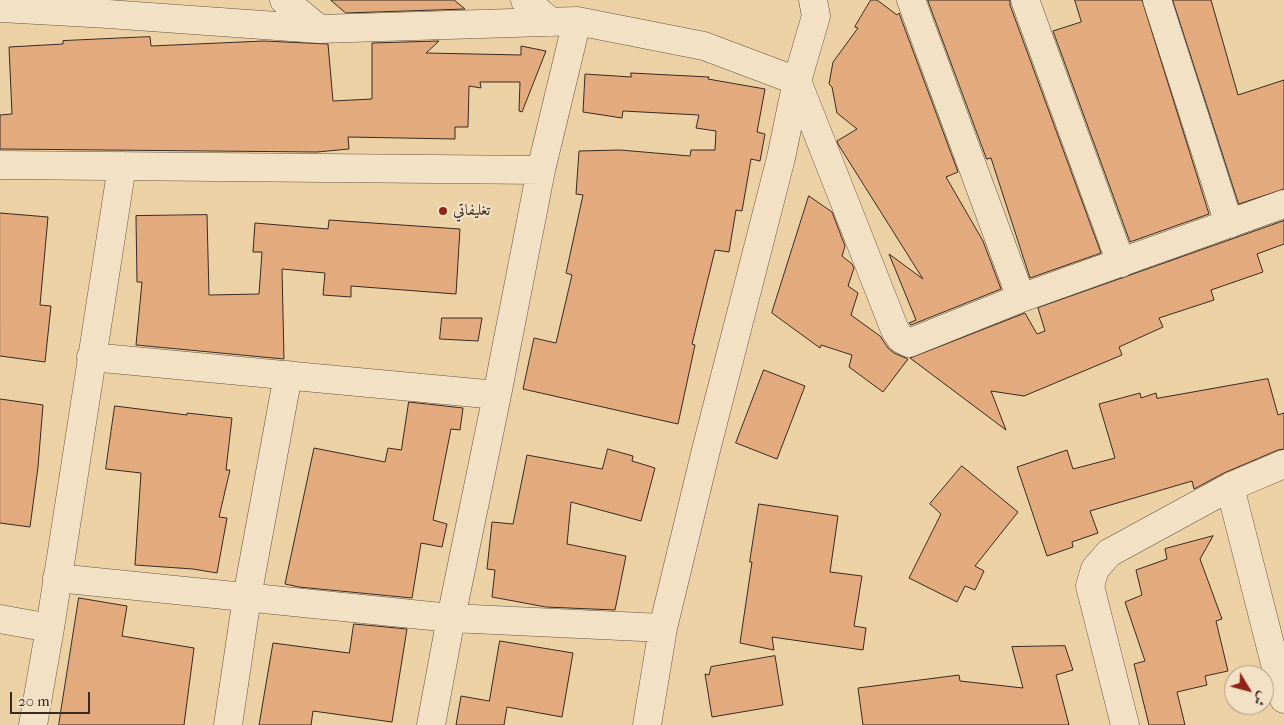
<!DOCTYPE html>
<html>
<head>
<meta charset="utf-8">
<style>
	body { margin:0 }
	#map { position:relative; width:1284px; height:725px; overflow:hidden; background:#ebd1a4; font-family:"IM FELL French Canon",Amiri,serif }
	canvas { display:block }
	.north { position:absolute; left:1224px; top:665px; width:50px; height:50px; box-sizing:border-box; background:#f2e1c4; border:1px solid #a79884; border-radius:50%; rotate:127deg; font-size:14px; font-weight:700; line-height:20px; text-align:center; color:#372a23 }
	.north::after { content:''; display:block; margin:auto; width:18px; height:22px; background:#8f2418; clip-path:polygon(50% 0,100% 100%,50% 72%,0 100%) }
	.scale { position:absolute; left:10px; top:692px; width:80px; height:22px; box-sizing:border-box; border:2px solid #372a23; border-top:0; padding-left:6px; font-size:15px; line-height:18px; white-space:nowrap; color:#372a23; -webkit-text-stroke:4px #f2e1c4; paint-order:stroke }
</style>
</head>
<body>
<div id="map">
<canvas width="1284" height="725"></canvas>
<div class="north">ش</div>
<div class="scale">20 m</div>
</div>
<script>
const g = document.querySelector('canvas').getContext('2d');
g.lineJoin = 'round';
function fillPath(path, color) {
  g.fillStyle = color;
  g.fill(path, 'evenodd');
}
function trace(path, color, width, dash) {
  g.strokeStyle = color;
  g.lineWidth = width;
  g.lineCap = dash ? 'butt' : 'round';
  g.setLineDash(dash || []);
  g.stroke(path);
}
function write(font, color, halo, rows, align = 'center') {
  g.font = font + ' "IM FELL French Canon",Amiri,serif';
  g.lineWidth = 4.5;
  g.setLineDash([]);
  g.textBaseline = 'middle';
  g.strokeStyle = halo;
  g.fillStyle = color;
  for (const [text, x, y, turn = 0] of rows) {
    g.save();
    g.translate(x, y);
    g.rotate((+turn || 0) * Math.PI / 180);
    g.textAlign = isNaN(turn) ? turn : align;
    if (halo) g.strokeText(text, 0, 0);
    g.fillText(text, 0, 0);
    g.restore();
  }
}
const building = new Path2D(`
	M331 0H454L465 9 346 13Z
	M871 0H877L897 15 899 13 958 172 946 177 983 241 1001 289 911 325 909 323 916 320 889 254 923 279 838 144 837 141 857 129 837 113 832 87 829 84 833 62 858 28 855 27Z
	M928 0H1010V5L1101 253 1030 278 991 158 987 159Z
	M1075 0H1142L1209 214 1130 242 1053 31 1081 22Z
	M1173 0H1211L1238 95 1284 80V189L1239 204Z
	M150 37 151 46 264 41 328 44 333 101 372 99V43L439 41 426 53 521 55V46L546 51 522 112 519 111 520 82H480L481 88 469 86 468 127H455V139L348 137 349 149 317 152 0 149V115L12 114 9 47 63 44V41Z
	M631 73 709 77 708 79 765 89 757 132 765 134 760 161 751 159 742 211 736 210 729 252 715 250 692 344 695 345 678 424 523 389 534 338 556 343 572 275 566 273 583 195 576 194 579 151 620 150 690 156 691 150H715L716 131 696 128 699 115 623 111 622 118 583 112 585 74 631 77Z
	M809 196 832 212 845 246 842 256 852 264 854 268 848 286 858 293 851 315 880 336 888 348 894 353 908 359 883 392 849 367 852 355 821 345 820 348 772 313Z
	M0 213 48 217 40 305 51 306 45 362 0 356Z
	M207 215 209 295 259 294 262 252H253L255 223 328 229 329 220 460 229 456 294 351 286V297L323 295 325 273 282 269 284 359 136 345 142 282H137L136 216Z
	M1284 221V244L1257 254 1263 272 1211 290 1214 300 1159 318 1163 327 1119 347 1122 355 1024 396 991 391 1006 430 910 358 1025 313 1037 334 1045 331 1038 308Z
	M442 318H482L478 341 440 339Z
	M764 370 805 386 777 459 736 443Z
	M1268 379 1278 415 1284 413V449L1278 450 1224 473 1194 489 1192 481 1090 511 1098 533 1072 542 1073 547 1047 556 1017 467 1067 450 1073 469 1115 458 1099 404 1140 393 1141 398 1156 393 1157 398Z
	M0 399 43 405 38 467 30 527 0 523Z
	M409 402 463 408 460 430 451 429 433 520 447 524 442 547 421 543 412 598 299 587 285 584 314 448 385 462 388 448 401 450Z
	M115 406 187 415V413L232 418 226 470H230L219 517 227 518 217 573 193 569 135 565 141 473 106 469Z
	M608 449 633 456 632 461 655 468 641 521 571 502 567 544 626 556 615 610 546 607 492 597 495 570 487 569 492 522 513 524 527 455 602 469Z
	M962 466 1018 512 975 566 984 571 975 590 965 586 957 602 909 578 941 514 930 504Z
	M759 504 838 516 830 572 862 576 854 626 866 628 863 650 772 637 774 650 740 643 752 562H750Z
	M1213 536 1200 559 1222 619 1216 621 1228 671 1205 676 1207 685 1177 692 1185 725H1149L1134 664 1145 661 1125 602 1142 595 1136 570 1167 559 1165 549Z
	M79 598 127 606 122 636 194 648 184 725H59Z
	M354 624 407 629 392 722 313 711 311 725H259L273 643 349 653Z
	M500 641 573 653 562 717 507 707 504 725H456L461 696 489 701Z
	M1065 646 1073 670 1056 675 1069 725H863L858 688 959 675 960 681 1023 688 1012 647Z
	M775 656 783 705 712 717 705 674 709 675 711 667Z`);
fillPath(building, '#e3ab7d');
trace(building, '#372a23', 1);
const minor = new Path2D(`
	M284 0 319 29
	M525 0 551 22
	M911 0 1021 298
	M1025 0 1121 263
	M1157 0 1229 224
	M0 8 108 14 319 29 577 21 704 46 797 81 895 330 901 339 909 343 1021 298 1284 204
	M0 165 541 170
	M91 357 497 395
	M1230 487 1284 699
	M57 578 451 618 663 628
	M0 619 50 628
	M33 725 50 628 122 166
	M228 725 247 597 288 375
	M431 725 451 618 497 395 541 170 577 21
	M647 725 663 628 706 450 781 158 797 81 816 16 813 0
	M1125 725 1090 586 1095 569 1109 553 1230 487 1284 464`);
trace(minor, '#645443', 29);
trace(minor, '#f2e1c4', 28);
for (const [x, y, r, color] of [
	[443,211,5,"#8f2418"]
]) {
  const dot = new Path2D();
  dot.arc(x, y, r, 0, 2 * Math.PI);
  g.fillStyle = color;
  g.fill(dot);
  trace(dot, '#f2e1c4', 2);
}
write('16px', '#372a23', '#f2e1c4', [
	["تغليفاتي",453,211]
], 'left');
</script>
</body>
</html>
